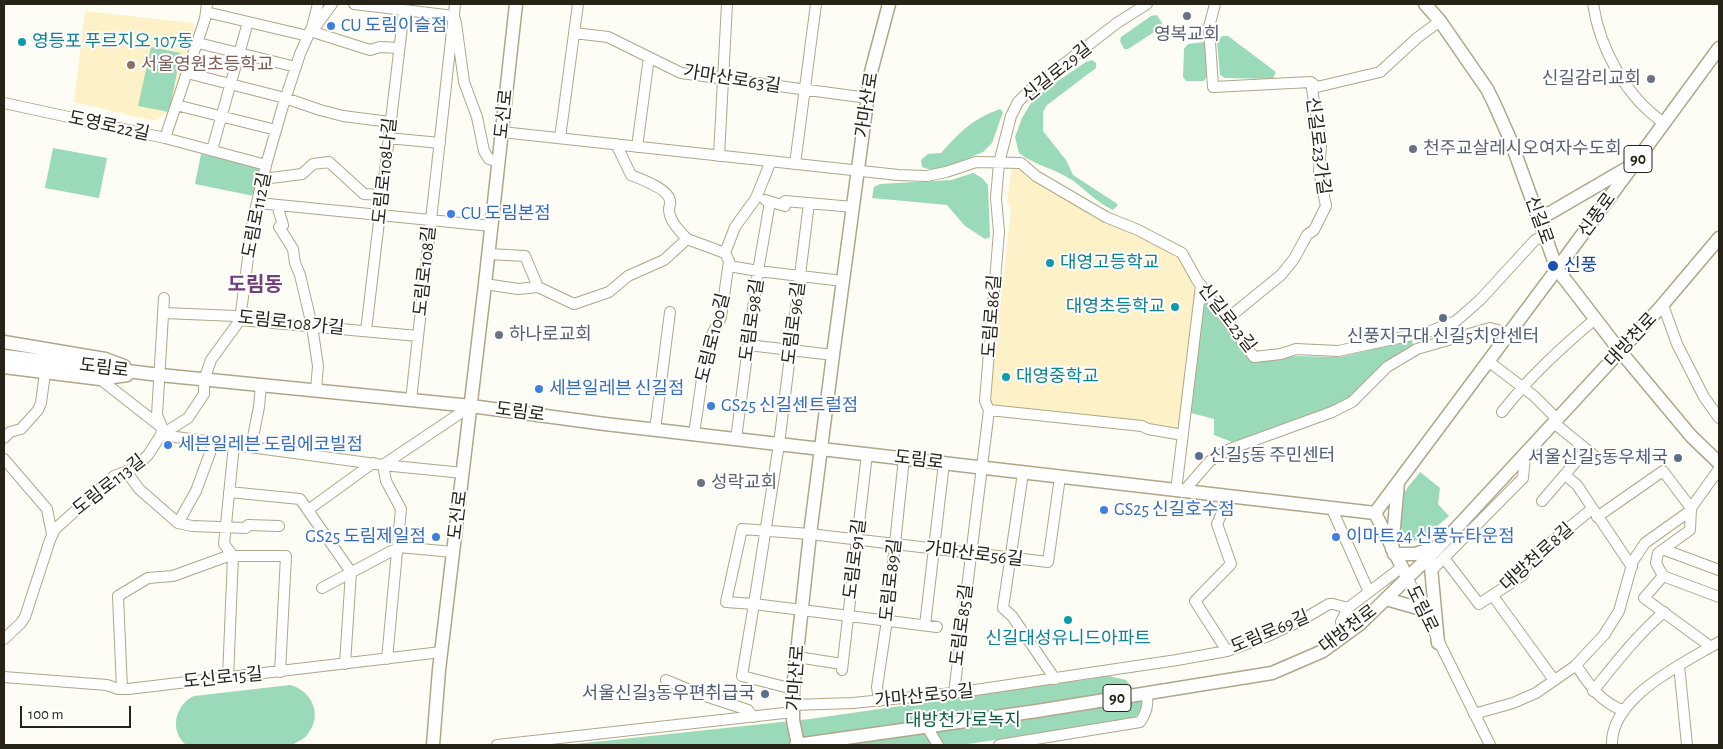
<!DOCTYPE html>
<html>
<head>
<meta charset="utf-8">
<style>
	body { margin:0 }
	#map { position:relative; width:1723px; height:749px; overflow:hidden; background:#fdfcf5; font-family:"Alegreya Sans",sans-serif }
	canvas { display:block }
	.frame { position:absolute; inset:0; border:5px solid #272317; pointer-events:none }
	.scale { position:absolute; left:20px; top:706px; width:111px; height:22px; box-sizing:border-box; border:2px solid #272317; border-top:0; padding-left:6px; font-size:15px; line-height:18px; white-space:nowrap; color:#272317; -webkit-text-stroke:4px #fff; paint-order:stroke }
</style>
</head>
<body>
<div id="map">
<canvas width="1723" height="749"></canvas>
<div class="frame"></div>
<div class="scale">100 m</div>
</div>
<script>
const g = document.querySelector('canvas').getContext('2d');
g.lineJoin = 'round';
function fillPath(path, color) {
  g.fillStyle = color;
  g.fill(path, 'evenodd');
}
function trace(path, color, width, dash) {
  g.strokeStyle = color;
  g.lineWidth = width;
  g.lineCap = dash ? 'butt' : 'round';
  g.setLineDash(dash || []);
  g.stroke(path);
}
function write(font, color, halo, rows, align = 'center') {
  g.font = font + ' "Alegreya Sans","Noto Sans KR",sans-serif';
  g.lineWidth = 4;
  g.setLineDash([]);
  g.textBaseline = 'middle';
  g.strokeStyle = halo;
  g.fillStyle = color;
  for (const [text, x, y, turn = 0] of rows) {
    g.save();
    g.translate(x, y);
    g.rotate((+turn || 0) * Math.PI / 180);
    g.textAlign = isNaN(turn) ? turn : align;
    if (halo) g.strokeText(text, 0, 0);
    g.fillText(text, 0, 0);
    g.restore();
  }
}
fillPath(new Path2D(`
	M85 11 192 23 195 29 172 110 154 121 74 102Z
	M1012 164 1106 221 1178 257 1195 287 1179 430 991 406 990 400 1011 208 1007 202Z`), '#fcf1c7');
fillPath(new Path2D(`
	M1157 15 1162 23V27L1128 49H1124L1120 41 1121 37 1151 16Z
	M1222 36H1228L1276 72 1273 79 1225 78 1220 75 1217 42Z
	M1204 42 1206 46 1207 76 1204 81H1186L1183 77 1184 49 1188 44Z
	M151 47 181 53 169 112 138 106Z
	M1092 60 1096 63V68L1047 105 1043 112V131L1066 160 1073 175 1116 203 1118 205 1113 210C1097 203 1086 190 1072 180 1055 169 1035 165 1019 153L1015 137 1022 118 1032 101 1052 85 1086 62Z
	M1000 109 1003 112 992 143 983 152 945 168 931 170 922 167 921 160 928 154 941 153C960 132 972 119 1000 109Z
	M53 148 107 158 99 198 45 188Z
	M201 154 260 166 254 196 195 184Z
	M973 173 982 178 988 185 990 237 985 239 965 226 947 205 872 198 874 187 880 184 951 180Z
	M1204 297 1227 319 1252 362 1297 356 1340 357 1412 340 1413 346 1351 397 1309 417 1232 442 1214 435V419L1191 413Z
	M1420 472 1440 488 1438 504 1449 516 1422 539 1414 541C1397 532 1395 512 1403 495 1407 487 1415 479 1420 472Z
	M1109 676 1126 680 1142 699 1141 710 1134 719 961 745H566L810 719Z
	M290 685C313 691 323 716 307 735 304 739 298 741 294 744L186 745C169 730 175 705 194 696Z`), '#9bdab9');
const minor = new Path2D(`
	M354 4 454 16 456 23 464 82 477 117 484 151 489 159 499 162
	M1215 4 1209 27 1213 87 1311 82 1317 87 1380 72 1417 38 1440 21
	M1593 4C1600 49 1626 97 1664 123
	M206 12 308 36
	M313 27 316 26 332 4
	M310 31 370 50 380 47 399 48
	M574 33 608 37 681 73 868 98
	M202 44 296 67
	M187 73 285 98 320 110 343 116 390 122
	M4 103 165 138 266 165
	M176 105 276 130
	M502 132 898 175 927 176 946 172 976 162 1021 163 1036 176 1106 217 1138 230 1182 253 1197 280 1254 357 1281 354 1296 349 1338 351 1431 331 1456 321 1480 300 1535 240 1544 236
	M165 138 205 19 207 4
	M388 138 440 143
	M560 138 578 4
	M616 144 631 175C641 179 669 189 670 201 671 204 669 206 669 209 669 221 679 230 687 239L725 253 729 261 721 317 709 341 704 365 694 434
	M637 147 649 57
	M212 150 248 22
	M719 156 727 4
	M795 164 816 4
	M263 179 302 174 313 164 329 162 364 194 382 195
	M765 200 785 206V201L853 207
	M258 203 491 226
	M809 203 779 444 754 604 937 627
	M277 205 283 225 279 227 293 249 295 263 300 275 312 326 318 366 316 390
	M725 253 735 227 756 198 771 161
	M489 254 525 256 538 287
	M729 266 758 271 843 281
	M485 284 518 289 538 287
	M538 287 574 304 609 292 628 276 664 260 687 239
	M1663 305 1677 344 1704 397 1719 418
	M164 313 236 316 240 320 418 336
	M1227 319 1281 275 1294 259 1307 235 1314 230 1326 206 1319 171 1321 147 1311 82
	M366 331 404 10
	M748 345 833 355
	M1488 361 1534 396 1557 419
	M100 379 160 426
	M411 400 455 4
	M989 410 1142 426 1148 429 1183 435
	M1502 412C1529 377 1561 348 1595 319
	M1554 423 1597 458
	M655 430 670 312
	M161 435 188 418 204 394V380L211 360 240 320 253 219 266 165 282 109 300 54 312 27 318 4
	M161 435 383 465 463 473
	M4 438 10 432 21 429 38 410 41 403 45 373
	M736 439 758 271 770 202
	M251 447 259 407 261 385
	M4 459 47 509 52 534
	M126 471 139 489 178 523 192 526 246 528 248 525 279 526
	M1023 473 1003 608 1012 616 1055 679
	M1565 475 1577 485 1632 567
	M1176 491 1201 285
	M229 492 300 499 351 572 345 664
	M1183 492 1210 461 1230 449 1332 412 1352 402 1387 367 1417 349 1490 328 1509 333
	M1542 501 1586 450
	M1331 507 1369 592
	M308 510 373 463
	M178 523 196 491 214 442
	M1665 550 1719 570
	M1444 558 1479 604 1523 575 1528 561 1592 509
	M1431 571 1523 478 1525 454
	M1663 576 1656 563 1658 553 1690 530 1691 508 1719 469
	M1663 576 1644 598 1711 647
	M1663 576 1719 597
	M1408 579 1490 745
	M322 588 399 547 453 552
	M1493 596 1554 680
	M925 625 944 463
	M1346 634 1341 622 1348 608 1402 567
	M4 639 21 623 25 617 50 540 55 529 114 476 135 468 148 455 161 435 162 427 157 415 164 298
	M1227 651 1195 601 1231 564 1217 524 1229 497
	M797 657 842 664
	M387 659 401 509 386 481 383 465 471 406
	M1576 665C1590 686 1599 701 1624 711
	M1679 665 1687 745
	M842 670 867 454
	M4 677 107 685 118 689H128L441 652
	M228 678 233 556 224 544 234 445
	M666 680 702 695 748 710 753 717
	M122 689 118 596 148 578 173 576 228 556H286L280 672
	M793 689 742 676 754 604 726 602 742 529 810 534 1048 562 1060 477
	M1593 691C1615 664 1637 635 1664 612
	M954 693 989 410 985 401 999 232 996 198 999 163 1011 116 1018 102 1030 90 1117 23 1147 4
	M879 701 877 687 887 620 904 458
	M793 705 853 703 962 692 1177 660 1227 651 1268 636 1300 621 1329 604H1333L1348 608
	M1474 714 1513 703 1536 693 1575 666 1604 635 1619 611 1633 561 1645 543 1690 511 1691 508 1663 471 1597 517
	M927 727 938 745
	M497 745 793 712
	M999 745 1140 722C1147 712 1148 706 1147 693
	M1612 745C1610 697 1684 663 1719 642`);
const major = new Path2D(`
	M1425 4 1440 21 1487 89 1494 103 1510 139 1557 269 1620 351 1691 436 1719 463
	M1536 212 1543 214 1550 213 1629 167
	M4 342 105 359 124 366
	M4 356 160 375 471 406 605 424 1375 513
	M4 367 100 379 127 375
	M1375 513 1557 269 1719 48
	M1375 513 1408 579
	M1392 549 1398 482
	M1394 554H1415L1437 547
	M1430 557 1438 643
	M1386 599 1421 609
	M433 745 439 670 485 284 516 4
	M796 745 1037 711 1272 673 1323 651 1360 624 1436 550 1659 309 1719 238
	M798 745 793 720V689L810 534 833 355 871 72 889 4`);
trace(minor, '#b0a788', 12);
trace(major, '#b0a788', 15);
trace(minor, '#fff', 10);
trace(major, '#fff', 12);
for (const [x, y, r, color] of [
	[1187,16,5,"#6b7280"],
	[331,26,5,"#3f7fe0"],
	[22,42,5,"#0f9aa8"],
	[131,65,5,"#8d6e63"],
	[1651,79,5,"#6b7280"],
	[1413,149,5,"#6b7280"],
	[451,214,5,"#3f7fe0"],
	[1050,263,5,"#0f9aa8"],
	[1553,266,6,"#1a4fb4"],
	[1175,307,5,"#0f9aa8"],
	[1443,318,5,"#5c6f8a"],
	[499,335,5,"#6b7280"],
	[1006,377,5,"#0f9aa8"],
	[539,389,5,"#3f7fe0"],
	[711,406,5,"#3f7fe0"],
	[168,445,5,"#3f7fe0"],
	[1199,456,5,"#5c6f8a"],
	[1678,458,5,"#5c6f8a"],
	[701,483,5,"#6b7280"],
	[1104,510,5,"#3f7fe0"],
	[436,537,5,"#3f7fe0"],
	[1336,537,5,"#3f7fe0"],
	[1068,620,5,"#0f9aa8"],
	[765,694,5,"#5c6f8a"]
]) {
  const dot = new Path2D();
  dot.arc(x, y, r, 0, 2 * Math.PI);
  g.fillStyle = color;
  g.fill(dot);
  trace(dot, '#fff', 2);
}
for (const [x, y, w] of [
	[1638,159,28],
	[1117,698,28]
]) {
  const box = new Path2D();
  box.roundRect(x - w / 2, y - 13.5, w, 27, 4);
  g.fillStyle = '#fff';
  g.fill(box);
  trace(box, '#272317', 1);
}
write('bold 16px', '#272317', null, [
	["90",1638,159],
	["90",1117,698]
]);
write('18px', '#366cbe', '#fff', [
	["CU 도림이슬점",341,26],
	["CU 도림본점",461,214],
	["세븐일레븐 신길점",549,389],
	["GS25 신길센트럴점",721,406],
	["세븐일레븐 도림에코빌점",178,445],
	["GS25 신길호수점",1114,510],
	["GS25 도림제일점",426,537,"right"],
	["이마트24 신풍뉴타운점",1346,537]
], 'left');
write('18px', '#5b616d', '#fff', [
	["영복교회",1187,35,"center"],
	["신길감리교회",1641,79,"right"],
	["천주교살레시오여자수도회",1423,149],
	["하나로교회",509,335],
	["성락교회",711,483]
], 'left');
write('18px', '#0d838f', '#fff', [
	["영등포 푸르지오 107동",32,42],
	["대영고등학교",1060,263],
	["대영초등학교",1165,307,"right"],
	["대영중학교",1016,377],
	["신길대성유니드아파트",1068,639,"center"]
], 'left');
write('18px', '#785e54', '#fff', [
	["서울영원초등학교",141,65]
], 'left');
write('18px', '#272317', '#fff', [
	["신길로29길",1057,72,-39],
	["가마산로63길",732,79,9],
	["가마산로",867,105,-81],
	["도신로",504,114,-84],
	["도영로22길",109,126,12],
	["신길로23가길",1318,146,83],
	["도림로108나길",385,171,-84],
	["도림로112길",257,215,-79],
	["신풍로",1597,215,-54],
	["신길로",1539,220,70],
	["도림로108길",425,271,-84],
	["도림로86길",992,316,-86],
	["신길로23길",1227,318,52],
	["도림로98길",752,320,-82],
	["도림로108가길",291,323,6],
	["도림로96길",794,323,-83],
	["도림로100길",713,338,-76],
	["대방천로",1631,340,-47],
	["도림로",104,368,7],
	["도림로",520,412,8],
	["도림로",919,460,7],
	["도림로113길",109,485,-38],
	["도신로",458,515,-83],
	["가마산로56길",974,554,7],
	["대방천로8길",1537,557,-42],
	["도림로91길",855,559,-83],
	["도림로89길",891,580,-84],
	["도림로",1422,609,64],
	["도림로85길",962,625,-83],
	["대방천로",1348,629,-37],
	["도림로69길",1270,632,-23],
	["도신로15길",223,678,-6],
	["가마산로",796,678,-86],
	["가마산로50길",924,696,-6]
]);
write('18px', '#164399', '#fff', [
	["신풍",1564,266]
], 'left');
write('18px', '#4e5e75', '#fff', [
	["신풍지구대 신길5치안센터",1443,337,"center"],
	["신길5동 주민센터",1209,456,"left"],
	["서울신길5동우체국",1668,458],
	["서울신길3동우편취급국",755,694]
], 'right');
write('18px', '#0d6141', '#fff', [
	["대방천가로녹지",963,721]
]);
write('bold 20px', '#6f4177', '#fff', [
	["도림동",255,285]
]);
</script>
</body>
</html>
